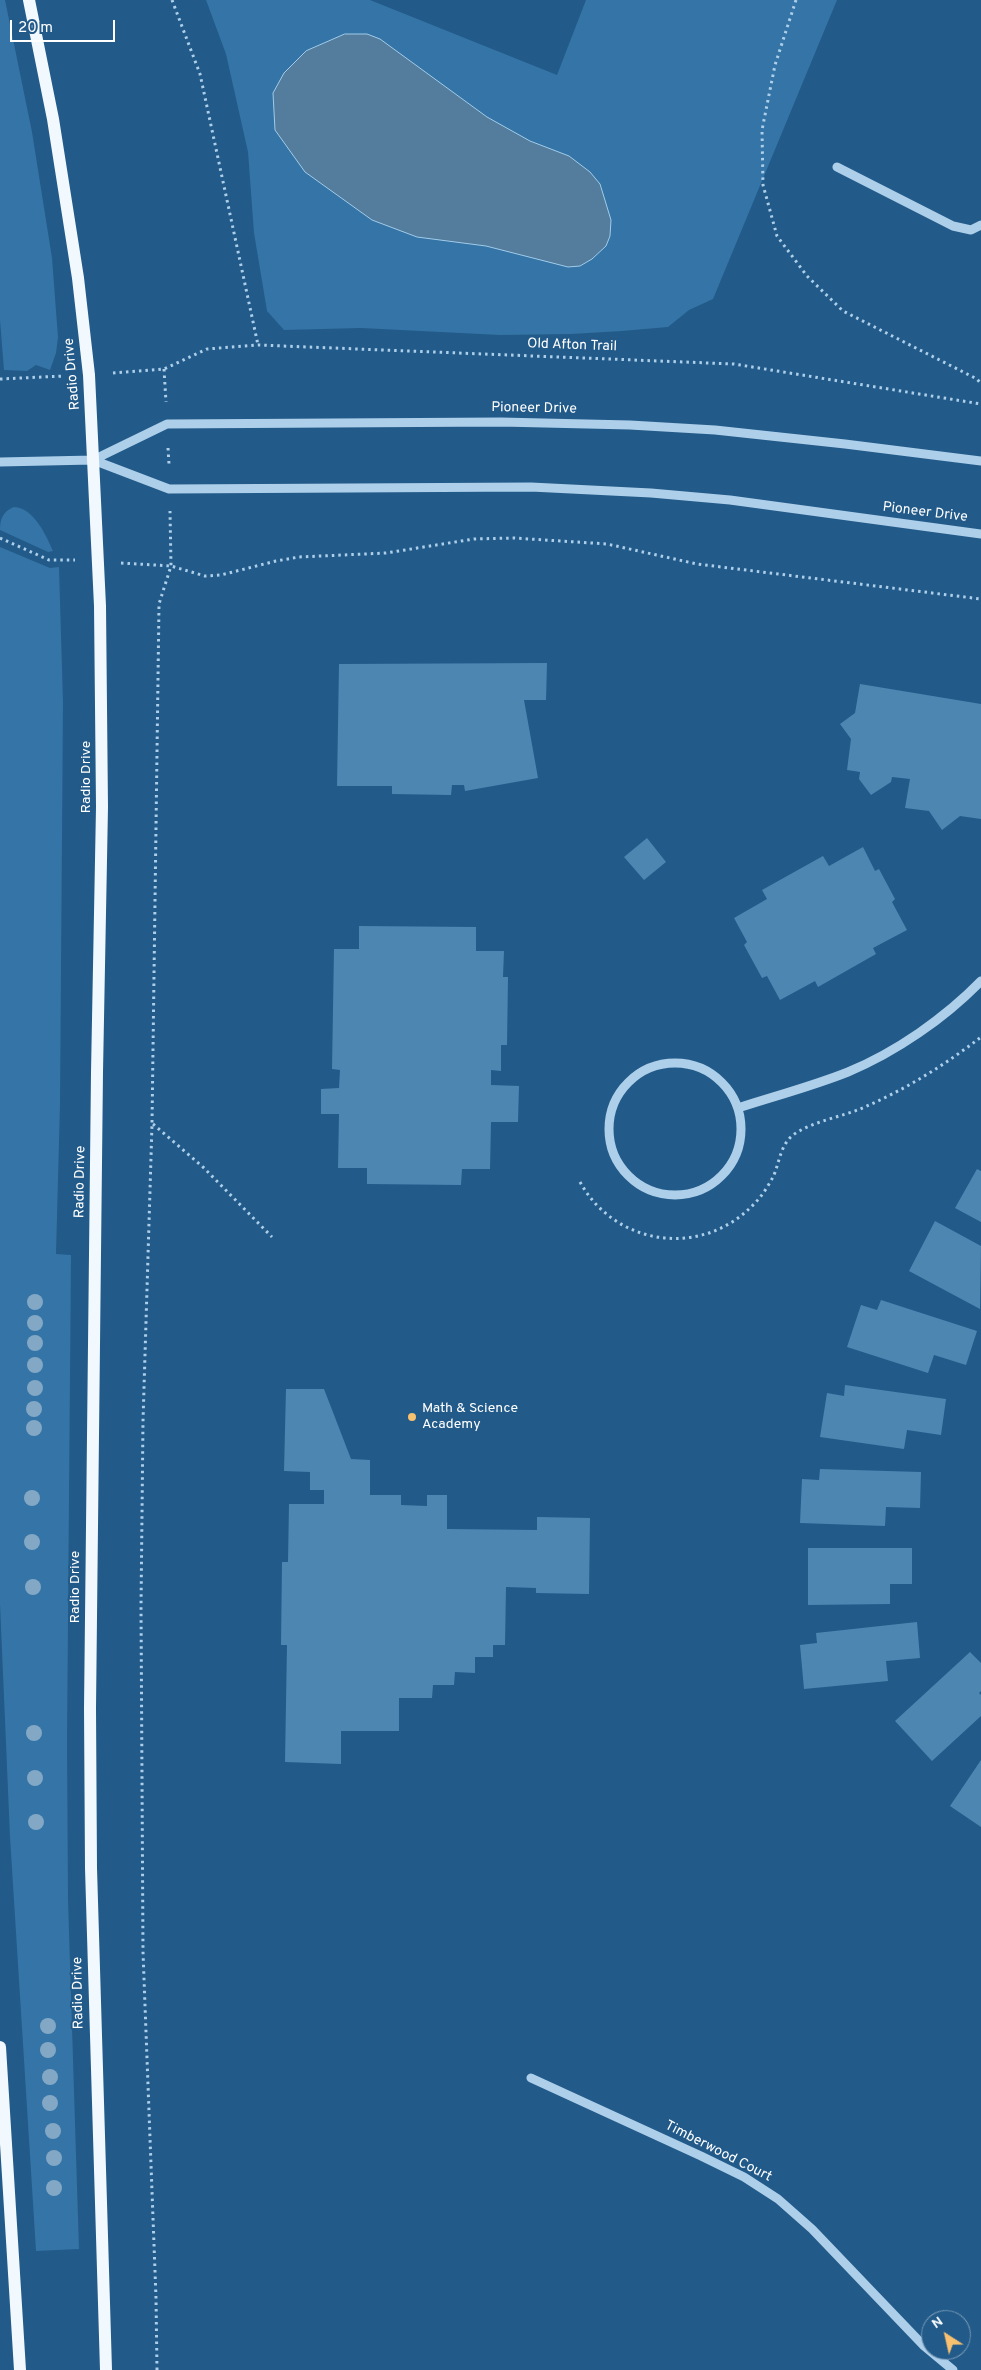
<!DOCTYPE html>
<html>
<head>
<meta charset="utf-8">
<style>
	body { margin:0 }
	#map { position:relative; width:981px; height:2370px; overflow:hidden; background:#225a89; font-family:Overpass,sans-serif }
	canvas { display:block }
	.north { position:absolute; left:921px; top:2310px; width:50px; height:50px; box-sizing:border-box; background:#225a89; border:1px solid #7a9cb8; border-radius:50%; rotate:325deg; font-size:14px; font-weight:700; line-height:20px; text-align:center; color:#fff }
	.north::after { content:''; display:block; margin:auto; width:18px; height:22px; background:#f7c16f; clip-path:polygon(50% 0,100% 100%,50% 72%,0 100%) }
	.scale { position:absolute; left:10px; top:20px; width:105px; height:22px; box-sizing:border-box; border:2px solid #fff; border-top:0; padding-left:6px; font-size:15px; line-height:18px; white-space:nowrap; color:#fff; -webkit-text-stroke:4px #225a89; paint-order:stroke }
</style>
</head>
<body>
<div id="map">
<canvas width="981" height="2370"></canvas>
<div class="north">N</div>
<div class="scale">20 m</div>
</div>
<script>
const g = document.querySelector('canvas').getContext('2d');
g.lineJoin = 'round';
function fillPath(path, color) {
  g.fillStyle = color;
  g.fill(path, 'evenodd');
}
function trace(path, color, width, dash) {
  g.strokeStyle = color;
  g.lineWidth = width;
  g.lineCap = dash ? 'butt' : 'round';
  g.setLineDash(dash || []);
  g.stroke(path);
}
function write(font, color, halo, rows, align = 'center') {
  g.font = font + ' Overpass,sans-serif';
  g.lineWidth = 4;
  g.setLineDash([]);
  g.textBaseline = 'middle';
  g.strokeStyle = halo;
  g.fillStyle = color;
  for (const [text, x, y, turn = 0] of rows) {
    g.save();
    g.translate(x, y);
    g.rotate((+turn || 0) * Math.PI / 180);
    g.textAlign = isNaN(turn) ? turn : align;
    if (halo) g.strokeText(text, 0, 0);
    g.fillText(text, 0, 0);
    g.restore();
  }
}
fillPath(new Path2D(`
	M0 0H5L32 132 52 258 58 337 56 353 50 370 36 365 27 371 4 370 0 320Z
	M206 0H370L557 75 586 0H837L713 299 689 310 668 327 622 331 571 334 500 335 361 328 284 330 267 311 254 233 248 152 226 54Z
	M14 507C34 508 46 535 53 551L48 552 0 530C0 519 3 511 14 507Z
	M0 547 50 568 59 567 63 702 60 1105 56 1254 71 1255 67 1742 68 1900 79 2249 36 2251 10 1837 0 1604Z`), '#3574a6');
const water = new Path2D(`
	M345 34H367L380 39 487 117 530 141 569 156 590 172 600 184 611 220 610 236 606 246 592 259 580 266 568 267 486 246 417 237 372 220 305 172 275 130 273 93 284 73 306 51Z`);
fillPath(water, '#547c9c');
trace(water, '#a1cceb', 1);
fillPath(new Path2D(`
	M547 663 546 700H524L538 778 465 791 464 785H452L451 795 392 794V786H337L339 664Z
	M860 684 981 704V819L960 816 942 830 929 811 905 808 910 779 892 777 891 782 871 795 859 779 860 772 847 770 851 739 840 724 855 713Z
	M647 838 666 862 644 880 624 857Z
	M863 847 875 871 879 869 895 899 892 902 907 930 873 948 876 954 818 987 815 981 780 1000 767 976 762 978 744 945 747 942 734 918 767 899 762 890 823 856 829 866Z
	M359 926 476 927V951H504L503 977H508L507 1045H501V1071L491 1070V1085L519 1086 518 1122H491L490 1169H462L461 1185 367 1184V1168H338L339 1114H321V1089L339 1088 340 1070 332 1069 334 949H359Z
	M977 1169 981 1171V1222L955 1208Z
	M935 1221 981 1246 980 1309 909 1271Z
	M881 1300 977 1331 966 1365 934 1355 928 1373 847 1347 861 1305 877 1310Z
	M845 1385 946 1399 941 1435 907 1430 904 1449 820 1437 827 1393 844 1396Z
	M286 1389H324L351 1459 370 1460V1495H401V1505L427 1506V1495H447V1529L537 1530V1517L590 1518 589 1594 536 1593V1588L506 1587 505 1645H493V1657H475V1673L455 1672 454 1685H433L432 1698H399V1731H341V1764L285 1762 287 1645H281L282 1562H288L289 1504H324V1490H310V1472L284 1471Z
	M820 1469 921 1472 920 1508 886 1507 885 1526 800 1523 802 1479 819 1480Z
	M808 1548H912V1584H890V1604L808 1605Z
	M917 1622 920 1658 886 1661 888 1681 804 1689 800 1645 817 1643 816 1633Z
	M970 1652 981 1663V1691L979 1693 981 1695V1716L932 1761 895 1721Z
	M981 1760V1827L950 1806Z`), '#4e86b2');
trace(new Path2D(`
	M172 0 200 74 258 345
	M796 0 775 65 762 130 763 185 777 236 807 276 843 311 977 379 981 384
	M164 369 166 402
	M113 373 164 369 207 349 258 345 734 364 981 404
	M0 379 64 376
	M168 448 169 464
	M0 538 49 560H75
	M121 563 171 566 205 576 221 575 276 561 299 557 386 553 474 539 514 538 607 544 697 564 981 599
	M153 1124 204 1168 272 1237
	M580 1182C616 1247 703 1258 754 1204 762 1196 769 1185 774 1175 780 1160 781 1142 796 1133 815 1121 840 1117 860 1109 903 1091 945 1065 981 1037
	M157 2370 156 2298 143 1952 141 1607 143 1421 152 1124 159 604 171 566 170 511`), '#adcfea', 3, [2.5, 4]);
trace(new Path2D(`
	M837 167 953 226 971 230 981 225
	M93 460 167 424 501 422 630 425 715 430 845 444 981 461
	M0 462 93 460 169 489 531 487 651 493 730 500 981 534
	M609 1129a66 66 0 1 1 132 0a66 66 0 1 1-132 0Z
	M738 1108C775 1096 813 1086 848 1072 896 1052 945 1018 981 981
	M531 2078 701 2156 744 2177 778 2199 812 2229 923 2345 953 2370`), '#adcfea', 9);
trace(new Path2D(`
	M29 0 53 119 78 278 89 375 100 606 102 807 97 1072 90 1708 91 1868 106 2370
	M0 2047 20 2370`), '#f1f8fe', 12);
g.fillStyle = '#83a8c6';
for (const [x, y] of [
	[35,1302],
	[35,1323],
	[35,1343],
	[35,1365],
	[35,1388],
	[34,1409],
	[34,1428],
	[32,1498],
	[32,1542],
	[33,1587],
	[34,1733],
	[35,1778],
	[36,1822],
	[48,2026],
	[48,2050],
	[50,2077],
	[50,2103],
	[53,2131],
	[54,2158],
	[54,2188]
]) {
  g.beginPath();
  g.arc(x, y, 8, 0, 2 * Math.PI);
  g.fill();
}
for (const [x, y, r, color] of [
	[412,1417,5,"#f7c16f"]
]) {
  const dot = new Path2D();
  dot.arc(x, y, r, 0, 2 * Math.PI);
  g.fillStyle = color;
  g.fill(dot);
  trace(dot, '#225a89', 2);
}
write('14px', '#fff', '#225a89', [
	["Old Afton Trail",572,346,2],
	["Radio Drive",73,374,-95],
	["Pioneer Drive",534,409,1],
	["Pioneer Drive",925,513,7],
	["Radio Drive",87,777,-90],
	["Radio Drive",81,1182,-89],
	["Radio Drive",76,1587,-90],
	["Radio Drive",79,1993,-91],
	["Timberwood Court",718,2152,27]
]);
write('14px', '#fff', '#225a89', [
	["Math & Science",422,1409],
	["Academy",422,1425]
], 'left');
</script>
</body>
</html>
